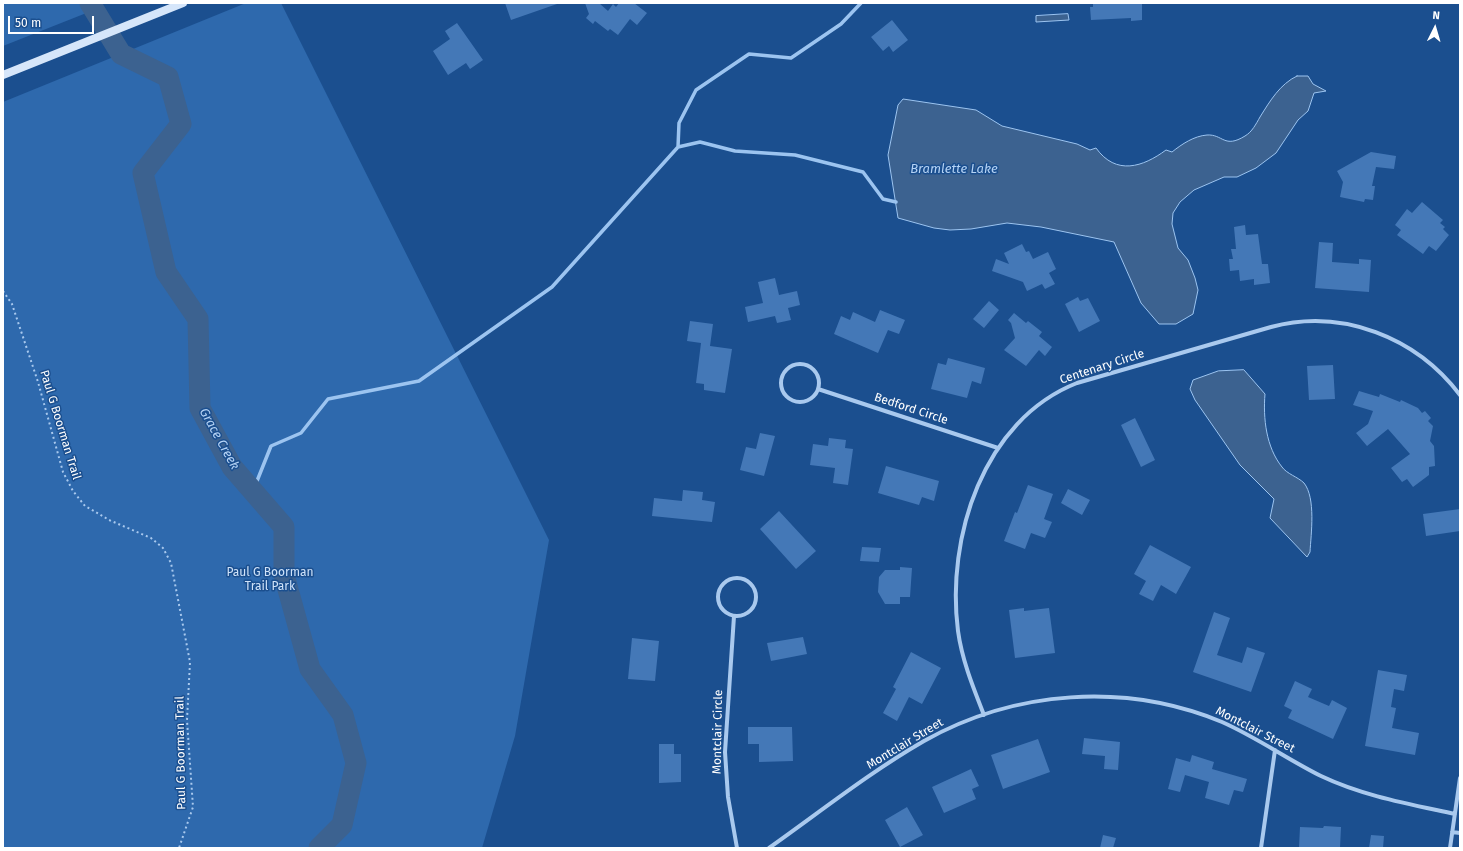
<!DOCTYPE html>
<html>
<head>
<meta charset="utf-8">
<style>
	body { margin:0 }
	#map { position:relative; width:1463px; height:851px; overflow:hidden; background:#1b4f8f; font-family:"Fira Sans",sans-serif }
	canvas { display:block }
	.frame { position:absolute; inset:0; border:4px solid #fff; pointer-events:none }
	.north { position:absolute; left:1415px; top:8px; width:40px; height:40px; -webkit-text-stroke:3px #1b4f8f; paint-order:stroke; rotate:5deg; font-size:11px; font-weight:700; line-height:16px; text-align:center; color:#fff }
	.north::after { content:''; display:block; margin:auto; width:14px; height:18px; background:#fff; clip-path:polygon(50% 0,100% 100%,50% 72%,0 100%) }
	.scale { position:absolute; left:8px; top:16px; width:86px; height:18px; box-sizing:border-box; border:2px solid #fff; border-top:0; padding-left:5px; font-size:12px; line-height:14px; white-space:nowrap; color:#fff; -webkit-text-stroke:3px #1b4f8f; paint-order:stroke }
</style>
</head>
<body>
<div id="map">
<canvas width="1463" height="851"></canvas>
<div class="frame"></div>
<div class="north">N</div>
<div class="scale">50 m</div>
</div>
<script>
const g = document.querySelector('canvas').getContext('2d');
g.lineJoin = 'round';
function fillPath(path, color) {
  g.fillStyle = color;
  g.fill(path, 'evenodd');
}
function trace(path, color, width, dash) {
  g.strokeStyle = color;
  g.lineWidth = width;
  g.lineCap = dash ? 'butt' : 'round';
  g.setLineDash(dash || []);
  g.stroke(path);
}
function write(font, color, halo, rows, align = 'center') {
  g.font = font + ' "Fira Sans",sans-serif';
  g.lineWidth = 3;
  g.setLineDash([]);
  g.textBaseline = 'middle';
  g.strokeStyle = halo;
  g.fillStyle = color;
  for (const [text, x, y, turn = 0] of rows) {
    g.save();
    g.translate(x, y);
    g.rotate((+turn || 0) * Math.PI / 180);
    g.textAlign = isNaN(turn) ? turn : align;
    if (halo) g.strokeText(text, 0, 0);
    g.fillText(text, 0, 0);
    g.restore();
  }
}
fillPath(new Path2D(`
	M3 3H90L94 10 3 46Z
	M246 3H281L549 540 515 736 482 848H3V102Z`), '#2e69ad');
const water = new Path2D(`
	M1068 14 1069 20 1036 22V16Z
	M1297 76H1308L1313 84 1326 91 1314 93 1308 111 1298 120 1276 153 1256 168 1237 177H1224L1194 190 1180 202 1173 213 1172 224 1178 248 1188 260 1195 278 1198 290 1193 314 1176 324H1159L1141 303 1114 242 1041 227 1007 223 971 229 950 230 934 228 898 218 888 155 898 105 903 99 976 110 1002 126 1077 144 1090 150 1096 148C1116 176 1143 167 1166 150L1172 152C1182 144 1194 136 1207 135 1223 134 1224 149 1245 136 1252 132 1256 124 1260 117 1270 101 1280 84 1297 76Z
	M1244 370 1265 394C1263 418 1266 447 1282 467 1287 474 1298 477 1304 483 1316 498 1311 534 1310 552L1307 557 1270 518 1274 499 1240 465 1195 400 1190 389 1193 380 1218 371Z`);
fillPath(water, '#3c6290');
trace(water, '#9cc4f0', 1);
trace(new Path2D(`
	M678 147 700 142 735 151 795 155 863 172 883 199 896 202
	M253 491 271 446 301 433 328 399 419 381 552 287 678 147 679 123 696 90 749 54 791 58 841 24 861 3`), '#9cc4f0', 3.5);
trace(new Path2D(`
	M90 3 121 54 168 77 181 124 143 173 166 272 198 319 200 408 232 467 284 527V575L310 669 343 715 356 763 342 825 319 848`), '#3c6290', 21);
fillPath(new Path2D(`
	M505 3H557V4L511 20Z
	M585 3H599L608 11 613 4 616 7 619 3H634L647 13 637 25 630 19 618 35 610 29 608 31 595 21 593 24 586 18 589 14Z
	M1093 3H1142V20L1131 21V18L1091 20 1090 7H1093Z
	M892 20 908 40 893 52 889 46 883 51 871 37Z
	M457 23 483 60 470 69 466 63 448 75 433 51 450 39 445 31Z
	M1371 152 1396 156 1394 169 1376 167 1372 186H1375L1373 200 1365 199 1364 202 1340 197 1343 182 1337 171Z
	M1422 202 1443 220 1440 223 1445 227 1443 229 1449 235 1436 251 1429 246 1423 254 1397 235 1401 230 1395 225 1407 209 1412 213Z
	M1245 225 1246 235 1258 234 1262 264H1268L1270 283 1254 285V279L1240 281 1239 270 1230 271 1229 259H1233L1231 249H1236L1234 227Z
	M1319 242 1333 243 1332 262 1359 264V259L1371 260 1369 292 1315 288Z
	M1022 244 1026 252 1029 251 1033 259 1048 252 1056 269 1049 273 1055 284 1045 289 1042 284 1027 291 1023 282 992 271 996 259 1009 264 1004 253Z
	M775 278 779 295 797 291 800 305 788 308 791 320 777 323 775 316 748 322 745 307 763 303 758 282Z
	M1078 297 1080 301 1088 298 1100 321 1079 332 1065 304Z
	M989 301 999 310 984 328 973 319Z
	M880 310 905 320 899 334 888 330 878 353 834 334 841 316 850 320 853 312 875 322Z
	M1014 313 1026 323 1028 321 1042 332 1039 336 1052 347 1045 356 1039 350 1026 366 1004 350 1015 338 1011 323 1008 320Z
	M690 321 713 324 710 346 732 349 725 393 704 390V384L696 383 701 343 687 341Z
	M948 358 985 368 981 384 972 381 967 398 931 389 938 363 946 365Z
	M1333 365 1335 399 1309 400 1307 366Z
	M1359 391 1379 397 1380 394 1400 402 1401 400 1418 408 1422 413 1425 411 1431 418 1428 421 1433 426 1430 441 1434 446 1435 466 1429 467V475L1413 487 1407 479 1402 482 1391 468 1410 454 1388 429 1367 446 1356 433 1368 424 1373 411 1353 405Z
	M1135 418 1155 460 1141 467 1121 425Z
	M760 433 775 436 764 476 740 470 746 447 756 449Z
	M829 438 846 440 845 448 853 449 848 485 833 483 835 468 810 465 813 444 828 446Z
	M886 466 939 481 934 501 922 497 919 505 878 493Z
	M1028 485 1053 494 1044 519 1052 522 1045 538 1031 533 1025 549 1004 541 1015 512 1017 513Z
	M1068 489 1090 500 1082 515 1061 503Z
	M683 490 703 492 702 500 715 502 712 522 652 516 654 498 682 501Z
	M1460 509V531L1426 536 1423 514Z
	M779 511 816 551 796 569 760 529Z
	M1150 545 1191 567 1176 594 1161 585 1153 601 1139 594 1146 581 1134 574Z
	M862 547 881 548 879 562 860 561Z
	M900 567 912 568 910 597H900V604H885L878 592 879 577 885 570H900Z
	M1024 608V611L1049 608 1055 653 1015 658 1009 610Z
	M1214 612 1230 618 1217 655 1242 663 1247 647 1265 653 1251 692 1193 672Z
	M803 637 807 654 771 661 767 643Z
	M632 638 659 641 655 681 628 679Z
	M911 652 941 668 922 704 909 697 897 721 883 713 896 689 893 687Z
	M1378 670 1407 675 1404 691 1394 689 1391 707 1396 708 1392 728 1419 733 1415 755 1365 746Z
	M1295 681 1312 689 1308 697 1329 706 1332 700 1347 708 1333 739 1288 718 1292 710 1284 706Z
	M748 727H792L793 761 759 762V744H748Z
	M1084 738 1120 742 1118 770 1104 769 1105 756 1082 754Z
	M1038 739 1050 772 1003 789 991 755Z
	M659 744H674V754H681V782L659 783Z
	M1192 755 1214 762 1212 769 1247 779 1243 792 1234 790 1229 805 1205 798 1209 782 1185 775 1180 792 1168 789 1176 758 1190 762Z
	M971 769 979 786 972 789 976 799 944 813 932 787Z
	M907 807 923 835 900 847 885 820Z
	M1324 826 1341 827 1340 848H1299L1300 827 1323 828Z
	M1103 835 1116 838 1113 848H1100Z
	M1371 835 1384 836 1383 848H1369Z`), '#4478b7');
trace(new Path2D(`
	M3 291 12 304 38 382 63 472 73 491 85 506 94 511 109 520 151 538 163 548 171 563 190 662 187 720 193 807 179 848`), '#a9c9ee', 2, [2, 3]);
trace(new Path2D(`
	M781 383a19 19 0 1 1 38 0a19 19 0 1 1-38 0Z
	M818 389 998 448
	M718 597a19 19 0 1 1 38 0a19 19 0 1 1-38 0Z
	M734 616 725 752 728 797 737 848
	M984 715C973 687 962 660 958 631 946 538 983 420 1077 383L1271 327C1342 308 1416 337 1460 395
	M1452 832 1460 833
	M769 848C820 812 870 772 924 741 1015 690 1125 682 1222 722 1256 737 1287 759 1321 776 1363 796 1409 804 1455 814
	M1261 848 1275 750
	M1450 848 1460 778`), '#a9c9ee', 4);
trace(new Path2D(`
	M3 75 183 3`), '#d6e6fa', 8);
write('12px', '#fff', '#1b4f8f', [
	["Centenary Circle",1102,367,-18],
	["Bedford Circle",911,409,18],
	["Paul G Boorman Trail",60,425,73],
	["Montclair Street",1255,730,27],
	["Montclair Circle",718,732,-89],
	["Montclair Street",905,744,-31],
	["Paul G Boorman Trail",181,753,-91]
]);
write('12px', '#cfe3fa', '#1b4f8f', [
	["Paul G Boorman",270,573],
	["Trail Park",270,587]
]);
write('italic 13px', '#b5d3f5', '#1b4f8f', [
	["Bramlette Lake",954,169],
	["Grace Creek",219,439,61]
]);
</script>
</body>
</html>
